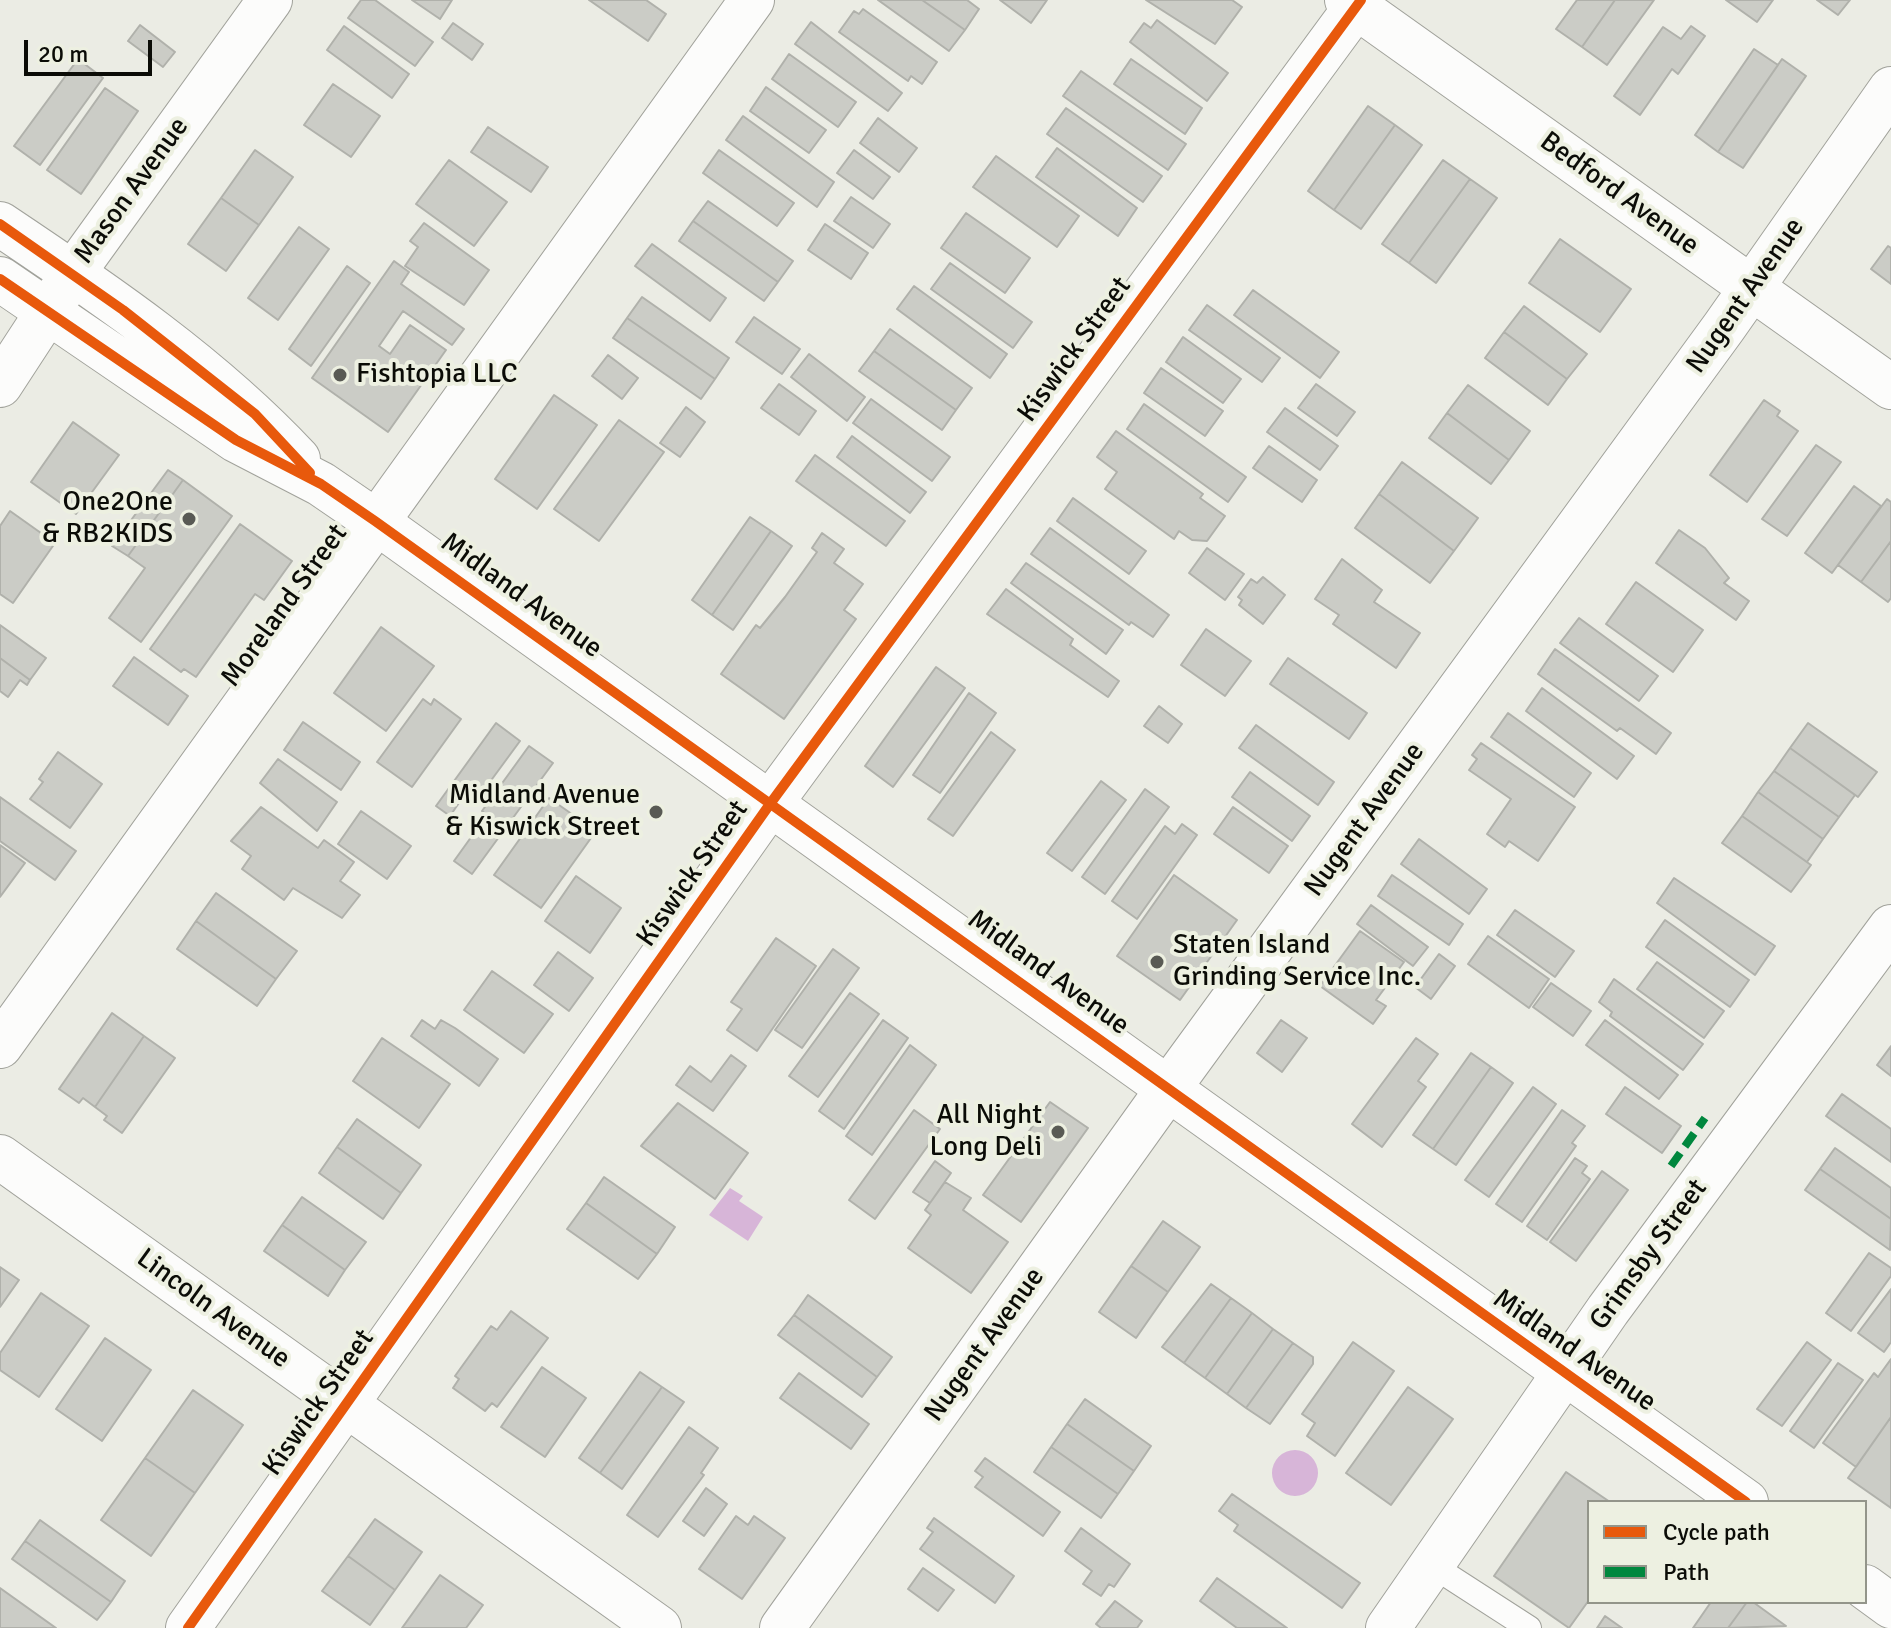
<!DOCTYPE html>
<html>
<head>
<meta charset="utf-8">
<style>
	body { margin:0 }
	#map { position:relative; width:1891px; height:1628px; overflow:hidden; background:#ebece4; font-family:Signika,sans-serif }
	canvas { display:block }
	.legend { position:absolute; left:1587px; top:1500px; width:280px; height:104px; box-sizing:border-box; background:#edf0e1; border:2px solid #93958a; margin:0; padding:10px 14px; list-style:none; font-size:24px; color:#0b0c07 }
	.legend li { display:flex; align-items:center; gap:16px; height:40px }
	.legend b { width:40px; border:2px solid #93958a }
	.scale { position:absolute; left:24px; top:40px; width:128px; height:36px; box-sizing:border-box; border:4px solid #0b0c07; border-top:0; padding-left:10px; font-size:24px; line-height:28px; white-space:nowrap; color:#0b0c07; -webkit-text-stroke:6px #edf0e1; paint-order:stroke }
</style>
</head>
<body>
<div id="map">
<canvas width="1891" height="1628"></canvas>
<ul class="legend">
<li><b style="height:10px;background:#e8590c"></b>Cycle path</li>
<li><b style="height:10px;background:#00873e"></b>Path</li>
</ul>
<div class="scale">20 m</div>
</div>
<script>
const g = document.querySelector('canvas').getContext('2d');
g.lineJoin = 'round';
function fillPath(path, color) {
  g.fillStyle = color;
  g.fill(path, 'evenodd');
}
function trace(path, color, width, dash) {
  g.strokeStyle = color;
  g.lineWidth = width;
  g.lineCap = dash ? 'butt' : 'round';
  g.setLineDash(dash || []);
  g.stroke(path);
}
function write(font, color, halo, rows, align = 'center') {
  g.font = font + ' Signika,sans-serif';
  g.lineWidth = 8;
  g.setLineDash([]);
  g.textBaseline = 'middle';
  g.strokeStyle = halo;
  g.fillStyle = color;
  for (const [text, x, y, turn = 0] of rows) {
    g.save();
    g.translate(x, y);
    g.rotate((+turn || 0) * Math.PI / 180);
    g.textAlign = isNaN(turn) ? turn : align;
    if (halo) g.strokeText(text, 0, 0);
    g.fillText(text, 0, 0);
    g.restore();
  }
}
fillPath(new Path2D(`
	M730 1188 743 1196 739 1201 763 1217 748 1241 709 1215Z
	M1272 1473a23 23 0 1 1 46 0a23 23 0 1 1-46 0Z`), '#d7b5d8');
const building = new Path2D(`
	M361 0H375L433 42 415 66 348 18Z
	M412 0H452L440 19Z
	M589 0H646L666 14 648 41Z
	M878 0H922L965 30 949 51Z
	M922 0H967L979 9 965 30Z
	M1000 0H1047L1031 23Z
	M1146 0H1232L1242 7 1215 44Z
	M1577 0H1615L1582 47 1556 29Z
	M1615 0H1654L1607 65 1582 47Z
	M1726 0H1773L1757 22Z
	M1817 0H1850L1838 15Z
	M863 9 937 62 922 84 911 76 908 81 839 32 854 11 859 14Z
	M1157 20 1228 73 1207 101 1130 42 1144 23 1151 28Z
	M811 22 902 93 888 111 795 44Z
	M453 23 483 44 472 60 442 38Z
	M140 25 175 52 163 67 128 41Z
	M344 26 409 74 392 98 327 50Z
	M1691 26 1705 36 1678 74 1672 69 1640 115 1614 96 1663 27 1681 39Z
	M1754 49 1778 65 1718 152 1695 135Z
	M789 54 856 102 838 127 772 79Z
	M78 59 103 78 40 165 14 146Z
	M1131 59 1202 108 1185 134 1114 84Z
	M1782 59 1806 76 1743 168 1718 152Z
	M1081 71 1186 144 1168 170 1063 96Z
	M333 84 380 116 351 157 304 125Z
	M766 87 826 130 809 153 750 111Z
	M105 88 138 111 81 194 47 170Z
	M1368 106 1395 125 1334 210 1308 191Z
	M1066 108 1162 176 1143 202 1047 134Z
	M743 116 834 182 817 207 726 140Z
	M878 118 917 148 899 172 860 143Z
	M1395 125 1422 145 1361 229 1334 210Z
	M488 127 548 167 531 192 471 152Z
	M1057 148 1137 208 1118 236 1036 177Z
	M255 150 293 177 259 225 221 198Z
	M719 150 794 203 777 226 703 173Z
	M854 150 890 177 873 199 837 173Z
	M996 156 1079 216 1057 247 973 187Z
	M449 160 507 202 474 246 416 204Z
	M1443 160 1470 179 1409 263 1382 244Z
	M1470 179 1497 198 1436 283 1409 263Z
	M851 197 890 224 873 248 834 221Z
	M221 198 259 225 226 271 188 244Z
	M708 201 793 261 778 282 693 221Z
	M966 213 1030 258 1005 293 941 248Z
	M693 221 778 282 764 301 679 241Z
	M424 223 489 270 464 305 405 266 418 247 410 241Z
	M825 224 868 253 851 279 808 250Z
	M299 227 329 249 278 320 248 298Z
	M1560 239 1631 289 1600 332 1529 283Z
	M652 244 726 298 710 321 635 266Z
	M1888 246 1891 248V284L1871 269Z
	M394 261 409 272 401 284 464 329 452 345 403 311 379 346 390 354 410 325 446 350 388 432 312 378Z
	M950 263 1032 322 1013 348 931 289Z
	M347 266 370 283 311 366 289 349Z
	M914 286 1007 354 990 378 897 309Z
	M1253 290 1339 352 1320 378 1234 315Z
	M642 297 729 358 715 379 627 318Z
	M1207 305 1280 358 1262 382 1189 330Z
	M1524 306 1587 354 1567 379 1504 332Z
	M754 317 800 349 782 374 736 342Z
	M627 318 715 379 701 399 613 338Z
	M890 329 972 388 956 410 874 351Z
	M1504 332 1567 379 1548 405 1485 358Z
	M1183 337 1241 379 1223 403 1166 362Z
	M874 351 956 410 942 430 859 371Z
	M809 354 865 397 847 421 791 377Z
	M608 355 638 378 622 399 592 376Z
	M1161 368 1223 411 1205 436 1144 393Z
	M779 384 816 411 799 435 761 408Z
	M1316 384 1355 412 1337 436 1298 408Z
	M1468 385 1530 431 1509 460 1447 413Z
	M554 395 597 425 537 509 495 479Z
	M871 399 950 457 932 481 853 423Z
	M1764 400 1780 411 1777 416 1798 431 1747 502 1710 475Z
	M1144 404 1246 477 1228 502 1127 429Z
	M686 407 705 422 680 457 660 443Z
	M1285 408 1338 446 1320 470 1267 432Z
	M1447 413 1509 460 1491 484 1429 438Z
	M619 420 664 452 599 541 554 509Z
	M73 422 119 455 76 514 31 482Z
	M1116 431 1203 494 1200 498 1225 516 1207 541 1192 540 1179 531 1174 539 1105 489 1117 472 1097 457Z
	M852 436 926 492 910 513 837 457Z
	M1816 445 1841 462 1787 536 1762 519Z
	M1269 446 1317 480 1302 502 1253 468Z
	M815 455 905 521 886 546 796 481Z
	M1402 462 1478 518 1454 551 1379 494Z
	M168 470 183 480 128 556 112 546Z
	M183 480 232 516 141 642 109 618 145 568 128 556Z
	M1854 486 1881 506 1832 573 1805 553Z
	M1379 494 1454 551 1430 583 1355 528Z
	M1073 498 1146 551 1129 574 1057 521Z
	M1887 499 1891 502V541L1861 582 1838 565Z
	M10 511 55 543 13 603 0 594V526Z
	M750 517 771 531 712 615 692 600Z
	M240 524 292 561 264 600 255 594 196 677 184 669 181 672 150 649Z
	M1050 528 1169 615 1153 637 1131 622 1129 625 1031 554Z
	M1679 530 1705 548 1729 578 1724 583 1749 601 1736 620 1656 563Z
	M771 531 792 546 733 630 712 615Z
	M822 533 844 549 834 563 863 584 844 610 856 619 784 719 721 674 756 625 760 628 785 597 817 552 812 548Z
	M1891 541V598L1888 602 1861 582Z
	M1207 548 1244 574 1225 600 1189 573Z
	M1342 559 1382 590 1374 602 1420 633 1396 668 1333 624 1339 615 1315 599Z
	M1026 563 1123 630 1106 654 1011 583Z
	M1263 577 1285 595 1263 624 1239 605 1242 600 1238 597 1251 579 1257 583Z
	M1636 582 1703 630 1673 672 1606 624Z
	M1006 589 1073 639 1070 645 1119 681 1108 697 987 614Z
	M1579 618 1658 676 1639 701 1560 643Z
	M0 625 46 658 30 680 0 658Z
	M381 627 434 666 386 731 334 693Z
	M1206 629 1251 661 1225 696 1181 665Z
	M1555 649 1671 733 1656 754 1620 728 1617 731 1538 674Z
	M134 657 188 696 168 725 113 686Z
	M0 658 30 680 27 685 20 680 8 697 0 691Z
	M1288 658 1367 713 1349 739 1270 684Z
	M936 667 965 688 893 787 865 766Z
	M1542 688 1634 756 1617 779 1526 711Z
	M969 693 996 713 940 793 913 775Z
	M423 699 431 705 434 699 461 719 412 787 377 762Z
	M1159 706 1182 724 1168 743 1144 726Z
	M1508 713 1591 773 1574 797 1491 737Z
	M303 722 360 762 341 790 284 750Z
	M496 723 520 741 473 805 463 797 450 816 436 806Z
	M1808 723 1877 772 1858 797 1790 748Z
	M1256 725 1334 782 1318 805 1239 748Z
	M991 732 1015 750 953 836 928 819Z
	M1481 743 1575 807 1538 861 1509 841 1505 847 1487 834 1511 799 1469 770 1477 759 1472 755Z
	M529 746 553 763 472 874 454 861 487 815 482 811Z
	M1790 748 1855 795 1839 817 1774 771Z
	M58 752 102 784 70 828 30 799 43 782 39 779Z
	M278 759 337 802 317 831 260 783Z
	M1774 771 1839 817 1823 839 1758 792Z
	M1250 772 1310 816 1292 841 1232 797Z
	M1101 781 1126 800 1072 871 1047 853Z
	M1145 789 1169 807 1105 894 1082 877Z
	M1758 792 1823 839 1807 862 1742 816Z
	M0 797 76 851 55 880 0 841Z
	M549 798 596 831 541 908 494 875Z
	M261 807 318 848 324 840 354 862 340 881 360 895 342 918 293 888 284 900 242 869 251 856 231 841Z
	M1233 807 1288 846 1269 873 1214 834Z
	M361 811 411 846 387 879 338 844Z
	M1742 816 1811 865 1791 892 1722 843Z
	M1182 824 1197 835 1137 919 1112 901 1165 826 1175 834Z
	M1419 839 1487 889 1469 914 1401 864Z
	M0 845 25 863 0 897Z
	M1174 875 1237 920 1180 1000 1117 956Z
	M1392 875 1463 924 1449 945 1378 896Z
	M576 876 621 908 590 953 545 921Z
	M1674 878 1775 946 1755 975 1657 903Z
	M216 893 297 951 276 979 196 921Z
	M1371 905 1428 947 1413 966 1357 924Z
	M1515 910 1574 951 1555 977 1497 935Z
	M1665 920 1749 980 1730 1007 1646 947Z
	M196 921 276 979 257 1006 177 949Z
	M1360 931 1404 962 1376 1000 1386 1006 1373 1024 1320 986Z
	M1488 936 1549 979 1529 1008 1468 964Z
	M776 938 816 966 757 1051 727 1030 742 1009 731 1002Z
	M833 949 859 968 802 1048 775 1030Z
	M558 952 593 978 569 1011 534 985Z
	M1439 954 1455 966 1431 999 1415 987Z
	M1657 962 1724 1011 1704 1038 1637 989Z
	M492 971 553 1014 524 1053 464 1010Z
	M1614 979 1703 1044 1683 1070 1610 1016 1612 1012 1599 1002Z
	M1551 983 1591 1011 1573 1036 1533 1007Z
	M850 993 879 1014 818 1097 789 1076Z
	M112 1013 144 1036 95 1107 83 1098 79 1103 59 1089Z
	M422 1020 435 1029 441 1020 455 1028 498 1059 479 1086 411 1036Z
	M883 1020 908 1038 844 1129 819 1111Z
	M1281 1020 1307 1038 1282 1072 1257 1053Z
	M1605 1020 1678 1075 1659 1099 1586 1045Z
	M144 1036 175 1058 122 1133 104 1120 107 1116 95 1107Z
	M382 1038 450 1084 419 1128 353 1081Z
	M1416 1038 1438 1054 1418 1081 1426 1087 1382 1147 1352 1124Z
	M910 1045 936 1065 872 1155 846 1136Z
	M1891 1046V1076L1877 1065Z
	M1471 1053 1491 1067 1433 1149 1413 1135Z
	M731 1055 746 1066 713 1111 676 1085 690 1066 711 1082Z
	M1491 1067 1513 1083 1456 1165 1433 1149Z
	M1533 1087 1556 1104 1489 1197 1465 1180Z
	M1625 1087 1681 1126 1662 1153 1606 1114Z
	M1842 1094 1891 1129V1162L1826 1116Z
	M1050 1102 1088 1128 1021 1222 983 1195Z
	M678 1103 748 1153 715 1199 641 1146Z
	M914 1110 940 1129 875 1219 849 1200Z
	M1562 1110 1585 1126 1572 1143 1576 1146 1522 1222 1496 1204Z
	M357 1119 421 1165 401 1193 337 1147Z
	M337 1147 401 1193 383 1219 319 1173Z
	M1835 1148 1891 1188V1219L1820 1169Z
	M1575 1158 1587 1166 1582 1173 1590 1179 1547 1240 1527 1226Z
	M935 1161 951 1173 930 1203 913 1192Z
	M1820 1169 1891 1219 1890 1250 1805 1190Z
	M1602 1171 1628 1190 1576 1261 1550 1242Z
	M604 1177 675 1227 657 1254 586 1203Z
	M945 1182 971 1198 963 1210 1008 1242 971 1293 908 1248 931 1215 925 1210Z
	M302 1197 366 1242 345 1270 282 1225Z
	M586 1203 657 1254 638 1279 567 1229Z
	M1163 1221 1200 1247 1168 1292 1131 1266Z
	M282 1225 345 1270 328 1296 264 1251Z
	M1869 1253 1891 1268V1276L1851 1331 1826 1313Z
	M1131 1266 1168 1292 1136 1338 1099 1312Z
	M0 1267 19 1280 0 1307Z
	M1211 1284 1231 1298 1184 1363 1162 1347Z
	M1891 1289V1342L1884 1352 1858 1333Z
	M41 1293 89 1326 39 1397 0 1370V1353Z
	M808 1295 892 1357 877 1377 794 1315Z
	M1231 1298 1252 1313 1205 1378 1184 1363Z
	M511 1311 548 1338 497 1407 492 1403 485 1411 453 1388 459 1379 455 1376 491 1326 497 1330Z
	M1252 1313 1273 1329 1227 1394 1205 1378Z
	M794 1315 877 1377 862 1397 778 1335Z
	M1273 1329 1293 1343 1246 1408 1227 1394Z
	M105 1338 151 1370 102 1441 56 1409Z
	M1353 1342 1394 1371 1335 1456 1307 1436 1315 1423 1302 1414Z
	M1807 1342 1831 1360 1782 1426 1757 1409Z
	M1293 1343 1313 1357V1364L1270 1424 1246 1408Z
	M1891 1359V1417L1856 1467 1823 1443 1874 1373 1878 1377Z
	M1838 1363 1863 1380 1814 1448 1790 1431Z
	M542 1367 586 1398 545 1457 501 1427Z
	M640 1372 662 1387 600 1473 579 1458Z
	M799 1373 869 1424 851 1449 780 1398Z
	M662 1387 684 1402 622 1489 600 1473Z
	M1408 1387 1453 1419 1391 1505 1346 1473Z
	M193 1390 243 1425 195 1493 145 1458Z
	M1085 1399 1151 1446 1134 1471 1067 1424Z
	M1891 1417V1508L1848 1478Z
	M1067 1424 1134 1471 1118 1494 1051 1447Z
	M689 1427 718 1448 701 1473 704 1475 658 1537 627 1515Z
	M1051 1447 1118 1494 1101 1518 1034 1472Z
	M145 1458 195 1493 151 1556 101 1520Z
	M985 1458 1060 1512 1043 1536 975 1487 983 1477 975 1471Z
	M1566 1472 1610 1502H1589V1600L1569 1628 1494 1576Z
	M706 1488 727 1504 704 1536 683 1521Z
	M1232 1494 1360 1583 1342 1608 1234 1531 1238 1525 1219 1511Z
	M736 1516 748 1525 754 1516 785 1538 742 1599 699 1569Z
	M934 1518 1014 1576 995 1603 920 1549 933 1532 927 1528Z
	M375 1519 422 1552 395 1590 348 1556Z
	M40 1520 125 1581 111 1602 25 1541Z
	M1081 1528 1130 1564 1114 1587 1109 1584 1101 1596 1083 1584 1092 1571 1065 1551Z
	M25 1541 111 1602 97 1620 12 1559Z
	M348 1556 395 1590 370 1625 322 1591Z
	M923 1568 954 1590 938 1611 908 1589Z
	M440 1575 483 1605 466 1628H402Z
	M1217 1578 1287 1628H1237L1200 1601Z
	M0 1588 56 1628H0Z
	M1115 1601 1142 1621 1137 1628H1101L1096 1624Z
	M1711 1602H1747L1728 1628H1693Z
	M1747 1602H1753L1786 1626 1728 1628Z
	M1605 1616 1622 1628H1597Z`);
fillPath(building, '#cbccc6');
trace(building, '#b0b1ab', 2);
const lane = new Path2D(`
	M1433 1566 1529 1628`);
const street = new Path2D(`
	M1347 0 1891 387
	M0 385 73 273 270 0
	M0 1046 752 0
	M0 1157 659 1628
	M188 1628 770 804 1361 0
	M782 1628 1168 1089 1724 327 1891 89
	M1388 1628 1608 1310 1891 927`);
const secondary = new Path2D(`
	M0 224C105 294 212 367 298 459
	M0 279 236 440 321 484 375 521 1746 1502
	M1865 1587 1891 1606`);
trace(lane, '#a1a29b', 26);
trace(street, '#a1a29b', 46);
trace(secondary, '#a1a29b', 46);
trace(lane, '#fcfcfb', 24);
trace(street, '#fcfcfb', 44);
trace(secondary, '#fcfcfb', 44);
trace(new Path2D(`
	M1671 1166 1705 1118`), '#00873e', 8, [16, 8]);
trace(new Path2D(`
	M0 224 123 310 255 414 310 473
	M0 279 236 440 321 484 375 521 1746 1502
	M188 1628 770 804 1361 0`), '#e8590c', 10);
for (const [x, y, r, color] of [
	[340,375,8,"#595a54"],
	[189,519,8,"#595a54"],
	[656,812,8,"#595a54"],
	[1157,962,8,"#595a54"],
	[1058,1132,8,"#595a54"]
]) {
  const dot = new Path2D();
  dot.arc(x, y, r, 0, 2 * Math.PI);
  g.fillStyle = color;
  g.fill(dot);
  trace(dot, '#edf0e1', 3);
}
write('28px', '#0b0c07', '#edf0e1', [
	["Mason Avenue",132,191,-54],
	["Bedford Avenue",1619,194,36],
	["Nugent Avenue",1746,296,-55],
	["Kiswick Street",1075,350,-54],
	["Midland Avenue",521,596,36],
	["Moreland Street",285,606,-54],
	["Nugent Avenue",1365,820,-54],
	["Kiswick Street",693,874,-55],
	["Midland Avenue",1048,973,36],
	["Grimsby Street",1649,1255,-54],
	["Lincoln Avenue",213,1309,36],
	["Nugent Avenue",985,1345,-54],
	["Midland Avenue",1574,1351,35],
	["Kiswick Street",319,1403,-55]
]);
write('28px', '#0b0c07', '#edf0e1', [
	["Fishtopia LLC",356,375,"left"],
	["One2One",173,503],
	["& RB2KIDS",173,535],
	["Midland Avenue",640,796],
	["& Kiswick Street",640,828],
	["Staten Island",1173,946,"left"],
	["Grinding Service Inc.",1173,978,"left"],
	["All Night",1042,1116],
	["Long Deli",1042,1148]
], 'right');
</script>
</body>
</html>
